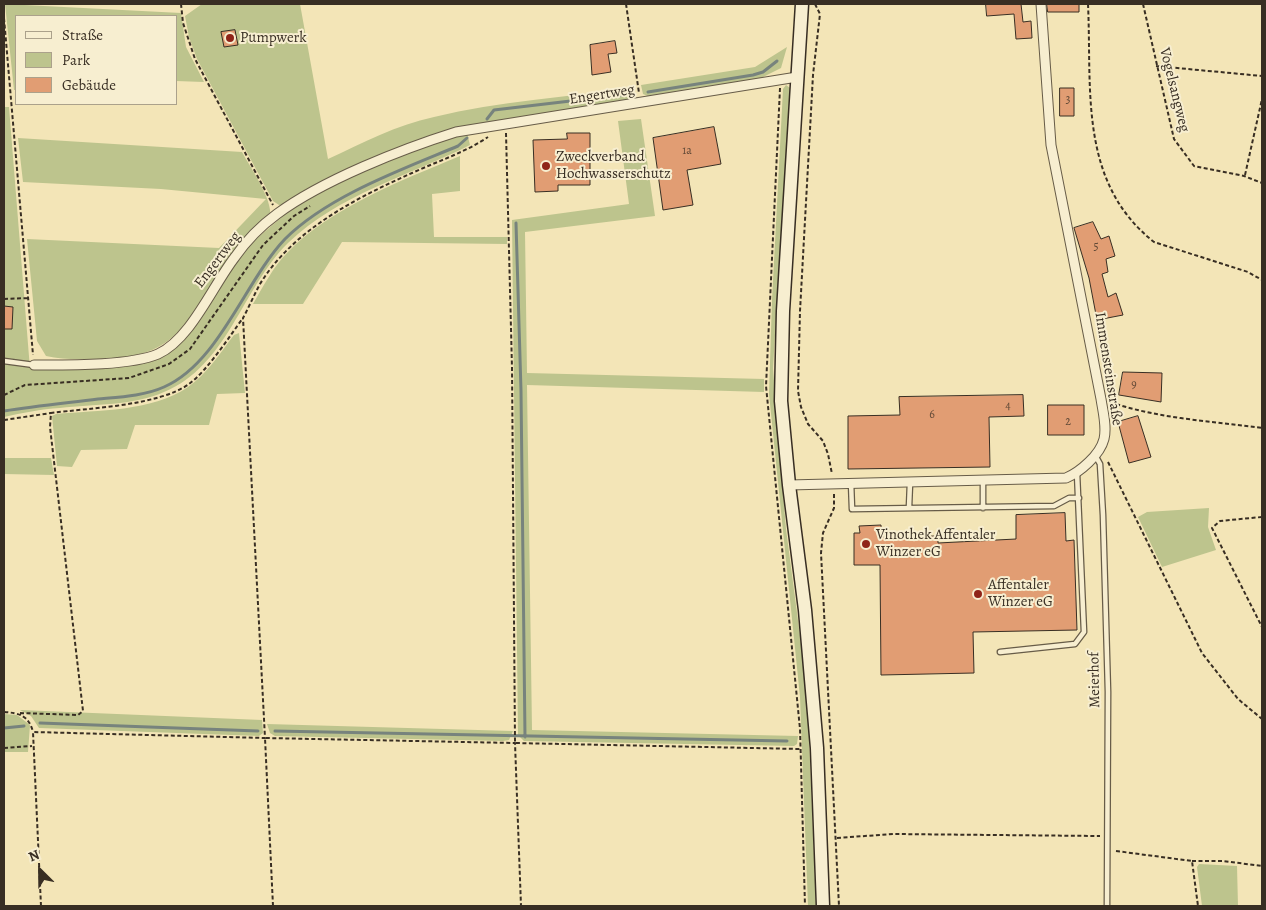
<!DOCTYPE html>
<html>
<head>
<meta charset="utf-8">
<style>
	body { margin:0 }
	#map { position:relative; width:1266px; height:910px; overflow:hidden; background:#f3e5b7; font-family:Alegreya,serif }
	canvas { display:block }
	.frame { position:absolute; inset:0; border:5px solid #382e23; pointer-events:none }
	.legend { position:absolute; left:15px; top:15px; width:162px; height:90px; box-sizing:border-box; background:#f7eed0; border:1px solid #aba18b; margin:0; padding:6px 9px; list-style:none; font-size:15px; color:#382e23 }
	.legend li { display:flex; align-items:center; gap:10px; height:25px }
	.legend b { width:25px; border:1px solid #aba18b }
	.north { position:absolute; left:15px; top:845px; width:50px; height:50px; -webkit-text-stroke:4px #f7eed0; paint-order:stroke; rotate:337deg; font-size:14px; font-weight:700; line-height:20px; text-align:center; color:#382e23 }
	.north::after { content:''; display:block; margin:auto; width:18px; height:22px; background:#382e23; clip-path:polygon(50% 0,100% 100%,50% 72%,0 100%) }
</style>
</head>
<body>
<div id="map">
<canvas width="1266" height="910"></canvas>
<div class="frame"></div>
<ul class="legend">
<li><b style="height:6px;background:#f7eed0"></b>Straße</li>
<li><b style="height:14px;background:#bdc48d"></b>Park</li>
<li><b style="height:14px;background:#e19d73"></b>Gebäude</li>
</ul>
<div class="north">N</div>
</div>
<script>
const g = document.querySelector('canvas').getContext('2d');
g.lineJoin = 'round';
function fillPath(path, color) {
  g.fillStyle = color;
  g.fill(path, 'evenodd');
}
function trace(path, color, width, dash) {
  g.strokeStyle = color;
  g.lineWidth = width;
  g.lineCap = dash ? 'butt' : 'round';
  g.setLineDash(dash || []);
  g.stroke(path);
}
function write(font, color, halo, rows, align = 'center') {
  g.font = font + ' Alegreya,serif';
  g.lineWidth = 4;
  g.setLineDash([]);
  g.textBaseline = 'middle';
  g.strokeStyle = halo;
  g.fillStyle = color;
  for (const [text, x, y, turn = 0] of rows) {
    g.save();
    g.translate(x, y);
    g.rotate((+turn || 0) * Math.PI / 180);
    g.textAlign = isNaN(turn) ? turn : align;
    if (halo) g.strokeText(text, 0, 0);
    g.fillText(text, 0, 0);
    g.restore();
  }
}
fillPath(new Path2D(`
	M5 4 181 13 186 47 204 82 176 81V16H16V90H14Z
	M202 4H300L328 159C363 143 396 125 434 117 499 101 567 97 634 88V96L630 100 473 125 440 133 413 143 284 205H279L273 201 197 59 189 37 185 16Z
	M787 47 781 68 761 78 650 97 643 94 641 85 755 67Z
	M786 85 790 88 773 368 786 529 807 689 816 906H808L800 697 769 394 772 300 783 89Z
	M4 107H9L30 369 80 367 162 355 206 306 248 246 290 210 320 192 381 163 432 143 467 133 470 145C409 176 339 194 288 243 242 288 228 366 164 392 133 406 94 404 60 408 41 409 22 413 4 417Z
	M641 119 655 216 525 232 527 373 764 379V392L527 385 532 730 798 736 797 744 794 746 524 741 518 735 512 220 629 204 618 121Z
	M18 138 242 152C250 167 273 200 270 216 256 229 240 241 229 257 187 318 181 360 96 359 79 359 62 360 46 356L37 341 27 239 219 248 266 199 161 189 23 182Z
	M460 156V191L432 194 434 237H507V244L342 242 303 304H253C263 287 273 267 287 253 331 207 403 180 460 156Z
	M239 333 245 393 217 394 209 425H135L127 449 81 450 72 467 57 466 52 416 56 414C98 410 151 412 188 387 207 374 220 353 234 335Z
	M4 458H51L54 475 4 474Z
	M1209 508 1208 527 1216 550 1162 567 1138 517 1147 512Z
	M20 710 262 720 263 733 259 736 39 728 31 716Z
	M4 714 17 715 30 725 28 752H4Z
	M267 724 513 731 509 740 503 741 275 736 270 733Z
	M1199 864 1237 866 1238 906H1202L1197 867Z`), '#bdc48d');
trace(new Path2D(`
	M648 92 753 75 763 72 777 61
	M487 119 494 110 630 94
	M516 223 521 391 525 737
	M4 411C35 406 66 403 98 399 120 397 144 396 164 387 219 363 245 281 285 239 328 196 403 169 458 146L467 138
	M40 723 258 731
	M4 728 24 726
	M275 731 787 741`), '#77837d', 3);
const building = new Path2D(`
	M986 4H1021L1023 22 1031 21 1032 38 1016 39 1014 14 987 16Z
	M1047 4H1079V12H1048Z
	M235 30 238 45 224 47 221 32Z
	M615 41 617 53 608 54 611 72 592 75 590 45Z
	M1060 88H1074V116H1060Z
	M714 127 721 164 687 170 693 205 663 210 653 138Z
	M567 133H590V185H558V191L535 192 533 140 567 139Z
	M1093 222 1101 239 1109 236 1115 256 1106 259 1108 272 1102 274 1108 297 1116 293 1123 315 1097 320 1089 278 1074 228Z
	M4 306 13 307 12 329H4Z
	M1123 372 1162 373 1161 402 1119 395Z
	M1023 395 1024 416 989 417 990 467 848 469V416L900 415 899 397Z
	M1048 405H1084V435H1048Z
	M1138 416 1151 457 1129 463 1118 422Z
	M1065 513 1066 541 1074 540 1077 630 973 632 974 673 881 675 880 565H854V533H860L859 526 881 525V537L938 536V543L1016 539V515Z`);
fillPath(building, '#e19d73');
trace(building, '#382e23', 1);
const service = new Path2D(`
	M4 361 34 365
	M1095 455 1100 464 1103 515 1108 692 1107 906
	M983 480V508
	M851 482 852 509 1054 506 1069 498H1079
	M909 507 910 483
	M1000 652 1075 644 1084 632 1077 473`);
const minor = new Path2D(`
	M34 365C66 365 130 366 158 354 191 339 213 285 235 257 246 241 262 225 277 214 323 180 402 149 456 132L797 77
	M789 485 1066 478C1080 472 1100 455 1104 439 1107 427 1103 412 1101 399L1051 145 1041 4`);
const secondary = new Path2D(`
	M802 4 783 311 781 401 789 485 805 610 817 748 823 906`);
trace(service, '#675c48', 7);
trace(minor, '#675c48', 11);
trace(secondary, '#382e23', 15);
trace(new Path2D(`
	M181 4 183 23 195 59 273 205
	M626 4 639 93
	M815 4 820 14 813 75 800 311 798 391 801 407 808 424 823 441 828 454 832 474
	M1088 4C1092 89 1078 182 1154 242L1248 272 1262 280
	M1143 4 1174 139 1194 166 1244 176 1262 183
	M4 18 33 355
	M1156 66 1262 76
	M780 88 766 386 800 729 805 906
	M506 133 512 368 515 743 800 749
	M1245 175 1262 99
	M4 233H5
	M4 299 29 298
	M4 395 25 385 129 378 169 364 190 349 263 245 294 216 310 206
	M1110 402C1159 419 1212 421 1262 428
	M4 420 51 413
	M1108 462 1202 653 1238 699 1262 719
	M834 494V508L823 533 821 553 839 906
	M1262 517 1220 521 1212 528 1262 627
	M4 712C20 713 29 716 33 732
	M20 713 78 715 83 711 50 427 51 413C89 408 158 406 189 384 208 370 229 337 243 318
	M4 748 32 746
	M837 838 893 834 1100 836
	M1116 851 1192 861 1198 906
	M1192 861H1223L1262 866
	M41 906 33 732 265 738 243 318C249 307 254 295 260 284 293 230 356 198 412 173 438 161 464 153 488 137
	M273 906 265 738 515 743 521 906`), '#382e23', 2, [4, 2.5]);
trace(service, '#f7eed0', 4.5);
trace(minor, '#f7eed0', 9);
trace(secondary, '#f7eed0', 12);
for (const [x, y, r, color] of [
	[230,38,5,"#8f2418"],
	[546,166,5,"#8f2418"],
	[866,544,5,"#8f2418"],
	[978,594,5,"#8f2418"]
]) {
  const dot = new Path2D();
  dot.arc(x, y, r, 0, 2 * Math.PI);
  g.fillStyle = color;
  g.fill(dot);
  trace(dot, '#f7eed0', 2);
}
write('12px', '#624a37', null, [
	["3",1068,100],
	["1a",687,151],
	["5",1096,247],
	["9",1134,385],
	["4",1008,406],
	["6",932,415],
	["2",1068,422]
]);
write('15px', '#382e23', '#f7eed0', [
	["Pumpwerk",240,38],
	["Zweckverband",556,157],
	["Hochwasserschutz",556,174],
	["Vinothek Affentaler",876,535],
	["Winzer eG",876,552],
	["Affentaler",988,585],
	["Winzer eG",988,602]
], 'left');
write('15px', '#382e23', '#f7eed0', [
	["Vogelsangweg",1174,90,76],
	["Engertweg",602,95,-9],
	["Engertweg",218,260,-53],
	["Immensteinstraße",1108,369,81],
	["Meierhof",1095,680,-91]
]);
</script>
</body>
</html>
